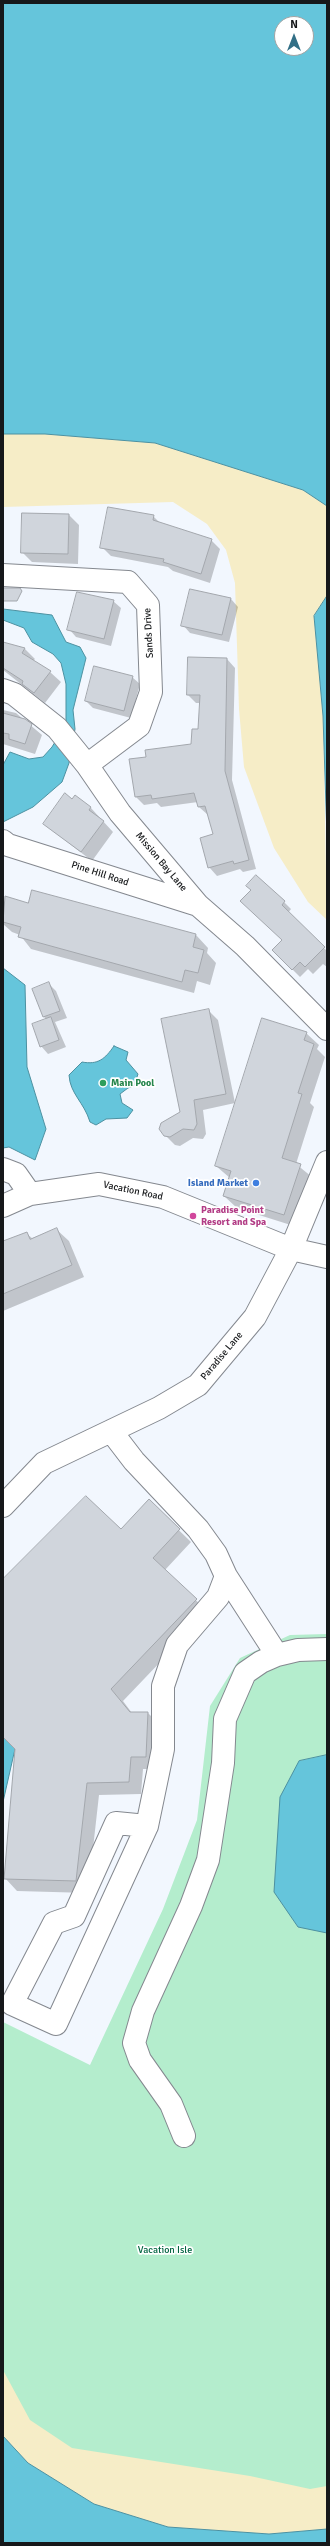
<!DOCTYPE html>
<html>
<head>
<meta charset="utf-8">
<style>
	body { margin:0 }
	#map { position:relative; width:330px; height:2546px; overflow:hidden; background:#f2f7fe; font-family:Signika,sans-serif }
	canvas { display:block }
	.frame { position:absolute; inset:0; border:4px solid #16181a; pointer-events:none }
	.north { position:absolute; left:274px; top:16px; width:40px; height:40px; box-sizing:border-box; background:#fff; border:1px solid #a2a3a3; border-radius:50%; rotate:0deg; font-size:11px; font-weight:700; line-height:16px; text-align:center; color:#16181a }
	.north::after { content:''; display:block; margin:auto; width:14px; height:18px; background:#326f86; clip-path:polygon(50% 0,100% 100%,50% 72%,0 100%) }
</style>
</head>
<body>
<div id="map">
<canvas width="330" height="2546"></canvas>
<div class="frame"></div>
<div class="north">N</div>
</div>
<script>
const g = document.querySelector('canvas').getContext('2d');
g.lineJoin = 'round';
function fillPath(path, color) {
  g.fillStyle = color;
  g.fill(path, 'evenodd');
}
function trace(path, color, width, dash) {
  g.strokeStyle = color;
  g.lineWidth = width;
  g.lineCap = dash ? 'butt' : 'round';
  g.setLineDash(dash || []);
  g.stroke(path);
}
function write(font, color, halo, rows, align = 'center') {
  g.font = font + ' Signika,sans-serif';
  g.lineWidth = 3.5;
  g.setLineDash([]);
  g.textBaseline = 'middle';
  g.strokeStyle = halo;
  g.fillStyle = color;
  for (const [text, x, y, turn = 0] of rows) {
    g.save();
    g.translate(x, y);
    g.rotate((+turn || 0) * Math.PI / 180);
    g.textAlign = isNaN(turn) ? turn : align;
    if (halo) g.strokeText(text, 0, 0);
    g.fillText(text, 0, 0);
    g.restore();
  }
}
fillPath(new Path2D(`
	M327 1634V2529L3 2436V2022L90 2065 163 1909 197 1820 210 1706 240 1658 290 1635Z`), '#b4edcd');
fillPath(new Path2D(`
	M3 434H45L155 443 303 490 327 506V596L314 616 323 716 327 920 308 902 274 848 244 767 239 709 235 583 226 550 207 524 173 502 3 507Z
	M3 2370 30 2420 72 2448 250 2476 310 2489 327 2486V2529L269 2534 168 2527 94 2504 28 2463 3 2436Z`), '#f6edc7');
const water = new Path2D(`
	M3 3H327V506L303 490 155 443 45 434H3ZM282 24H306V48H282Z
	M327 596V837L323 716 314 616Z
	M3 609 52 615 66 642 80 647 86 658 73 710 75 729 69 763 62 782 33 807 3 822V765L10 752 29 759 43 757 52 747 66 724V684L61 663 53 654 32 642 24 628 3 620Z
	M3 968 25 985 27 1067 46 1129 35 1160 9 1147 3 1148Z
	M114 1046 128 1052 126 1060 138 1074 134 1086 128 1088 120 1094 122 1103 133 1110 127 1118 106 1119 96 1125 90 1122C84 1102 70 1094 69 1075L82 1062C98 1065 105 1059 114 1046Z
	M3 1737 15 1749 3 1802Z
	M327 1755V1933L298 1927 274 1892 280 1797 299 1761Z
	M3 2436 28 2463 94 2504 168 2527 269 2534 327 2529V2543H3Z`);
fillPath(water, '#65c5db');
trace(water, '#4d91a1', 1);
fillPath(new Path2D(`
	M69 515 79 525 78 564 32 562 22 552Z
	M153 516 161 524 211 540 220 549 210 583 173 571 168 567 111 556 102 547Z
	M231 599 238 607 229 642 190 633 183 625Z
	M113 601 121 608 111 646 76 637 69 629Z
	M3 643 25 649 35 659 33 661 50 672 61 682 45 703 3 670Z
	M227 659 235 668 232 780 256 869 243 872 240 869 217 876 209 867 214 835 208 815 199 807 198 802 161 807 157 803 144 805 136 797 147 758 192 745 199 730 201 703H196L188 695Z
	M132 677 140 684 131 718 93 708 86 701Z
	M3 710 16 713 42 735 35 754 3 744Z
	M75 796 91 808 113 832 92 861 44 824Z
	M33 891 196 935 208 948 207 953 216 963 210 985 197 981 194 993 31 949 20 935 12 932 3 924V908L6 898 29 904Z
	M284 902 291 909 288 913 327 951V967L323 964 313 974 308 969 300 977 273 950 283 940 249 908Z
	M49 984 56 991 67 1018 55 1022 66 1047 48 1054 41 1046 47 1020 43 1016Z
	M208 1010 218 1020 235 1103 203 1110 206 1134 203 1139 193 1138 180 1146 175 1145 165 1135 181 1113Z
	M306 1033 319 1045 317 1049 325 1057 310 1103 314 1107 296 1164 312 1177 297 1227 237 1208 224 1196 230 1178 216 1166Z
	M56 1229 69 1241 84 1277 3 1311V1242L26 1233 33 1239Z
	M149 1501 191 1542 165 1570 208 1612 123 1701 132 1713H148L160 1725 158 1769H143L141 1794 99 1795 88 1893 17 1891 5 1878 16 1749 3 1736V1580L121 1530Z`), '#0003');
const building = new Path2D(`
	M108 507 154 515 153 520 212 539 201 574 163 562 164 559 100 548Z
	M22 513 69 514 68 554 21 553Z
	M3 588H20L22 591 17 601H3Z
	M190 589 231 598 222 635 181 626Z
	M77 592 114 600 104 639 67 630Z
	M3 642 25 648 22 653 51 671 34 693 22 684 23 681 3 668Z
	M188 657 227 658 225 771 249 860 234 864 233 861 208 868 200 838 213 834 205 806 198 807 194 793 152 799 151 795 135 797 129 759 146 757 145 750 191 744 192 729H198L200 695H187Z
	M94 666 133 676 124 711 85 701Z
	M3 713 25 719 32 724 25 744 9 739V734L3 733Z
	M65 793 72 799 75 795 91 807 89 810 104 821 81 852 43 824Z
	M256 875 285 901 282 905 325 947 305 967 300 962 292 970 272 950 282 940 240 901 251 890 246 886Z
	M32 890 196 934 193 947 204 950 198 973 185 970 182 982 18 937 21 927 3 922 5 896 28 903Z
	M49 982 60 1011 43 1017 32 989Z
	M209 1009 226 1094 194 1100 197 1124 194 1130 183 1129 170 1137 164 1136 159 1129 161 1123 180 1112 161 1019Z
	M51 1017 59 1040 40 1047 32 1024Z
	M262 1018 307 1032 304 1040 314 1044 298 1093 302 1094 282 1158 301 1164 284 1215 223 1196 231 1171 215 1166Z
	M57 1228 72 1265 3 1294V1241L27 1232 30 1239Z
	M86 1496 121 1529 149 1499 180 1529 153 1558 197 1599 111 1689 130 1712H148L146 1757H131L129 1782 87 1783 76 1881 4 1879 15 1749 3 1737V1579Z`);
fillPath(building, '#d0d5dc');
trace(building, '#a3a7ad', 1);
const minor = new Path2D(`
	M3 575 128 582 148 605 151 692 139 726 87 765
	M3 690 14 694 57 728 87 765 120 813 198 905 245 946 327 1029
	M3 841 8 845 198 905
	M3 1169 16 1174 30 1194
	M3 1206 30 1194 99 1184 163 1197 291 1249 327 1257
	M111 1431 134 1461 198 1529 216 1554 226 1576 277 1655
	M3 1506 44 1463 159 1408 198 1385 255 1317 291 1249 327 1162
	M147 1826 116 1823 74 1916 54 1923 12 2004 56 2024 147 1826 163 1749V1686L177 1645 218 1597 226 1576
	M184 2136 171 2104 140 2060 134 2043 143 2011 191 1906 208 1860 223 1763 225 1719 245 1673 261 1662 277 1655 298 1650 327 1649`);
trace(minor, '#84888f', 24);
trace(minor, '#fff', 22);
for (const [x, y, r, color] of [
	[103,1083,4,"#2e9e5b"],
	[256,1183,4,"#3f7fe0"],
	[193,1216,4,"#d1479c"]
]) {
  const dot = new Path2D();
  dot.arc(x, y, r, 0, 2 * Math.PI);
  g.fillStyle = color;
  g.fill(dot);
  trace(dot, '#fff', 1.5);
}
write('10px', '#16181a', '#fff', [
	["Sands Drive",149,633,-93],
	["Mission Bay Lane",161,862,50],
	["Pine Hill Road",100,874,18],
	["Vacation Road",133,1191,12],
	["Paradise Lane",222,1356,-50]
]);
write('bold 10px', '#27864d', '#fff', [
	["Main Pool",111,1083]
], 'left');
write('bold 10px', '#366cbe', '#fff', [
	["Island Market",248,1183]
], 'right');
write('bold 10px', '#b23c85', '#fff', [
	["Paradise Point",201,1210],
	["Resort and Spa",201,1222]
], 'left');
write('10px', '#006440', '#fff', [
	["Vacation Isle",165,2250]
]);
</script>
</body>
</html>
